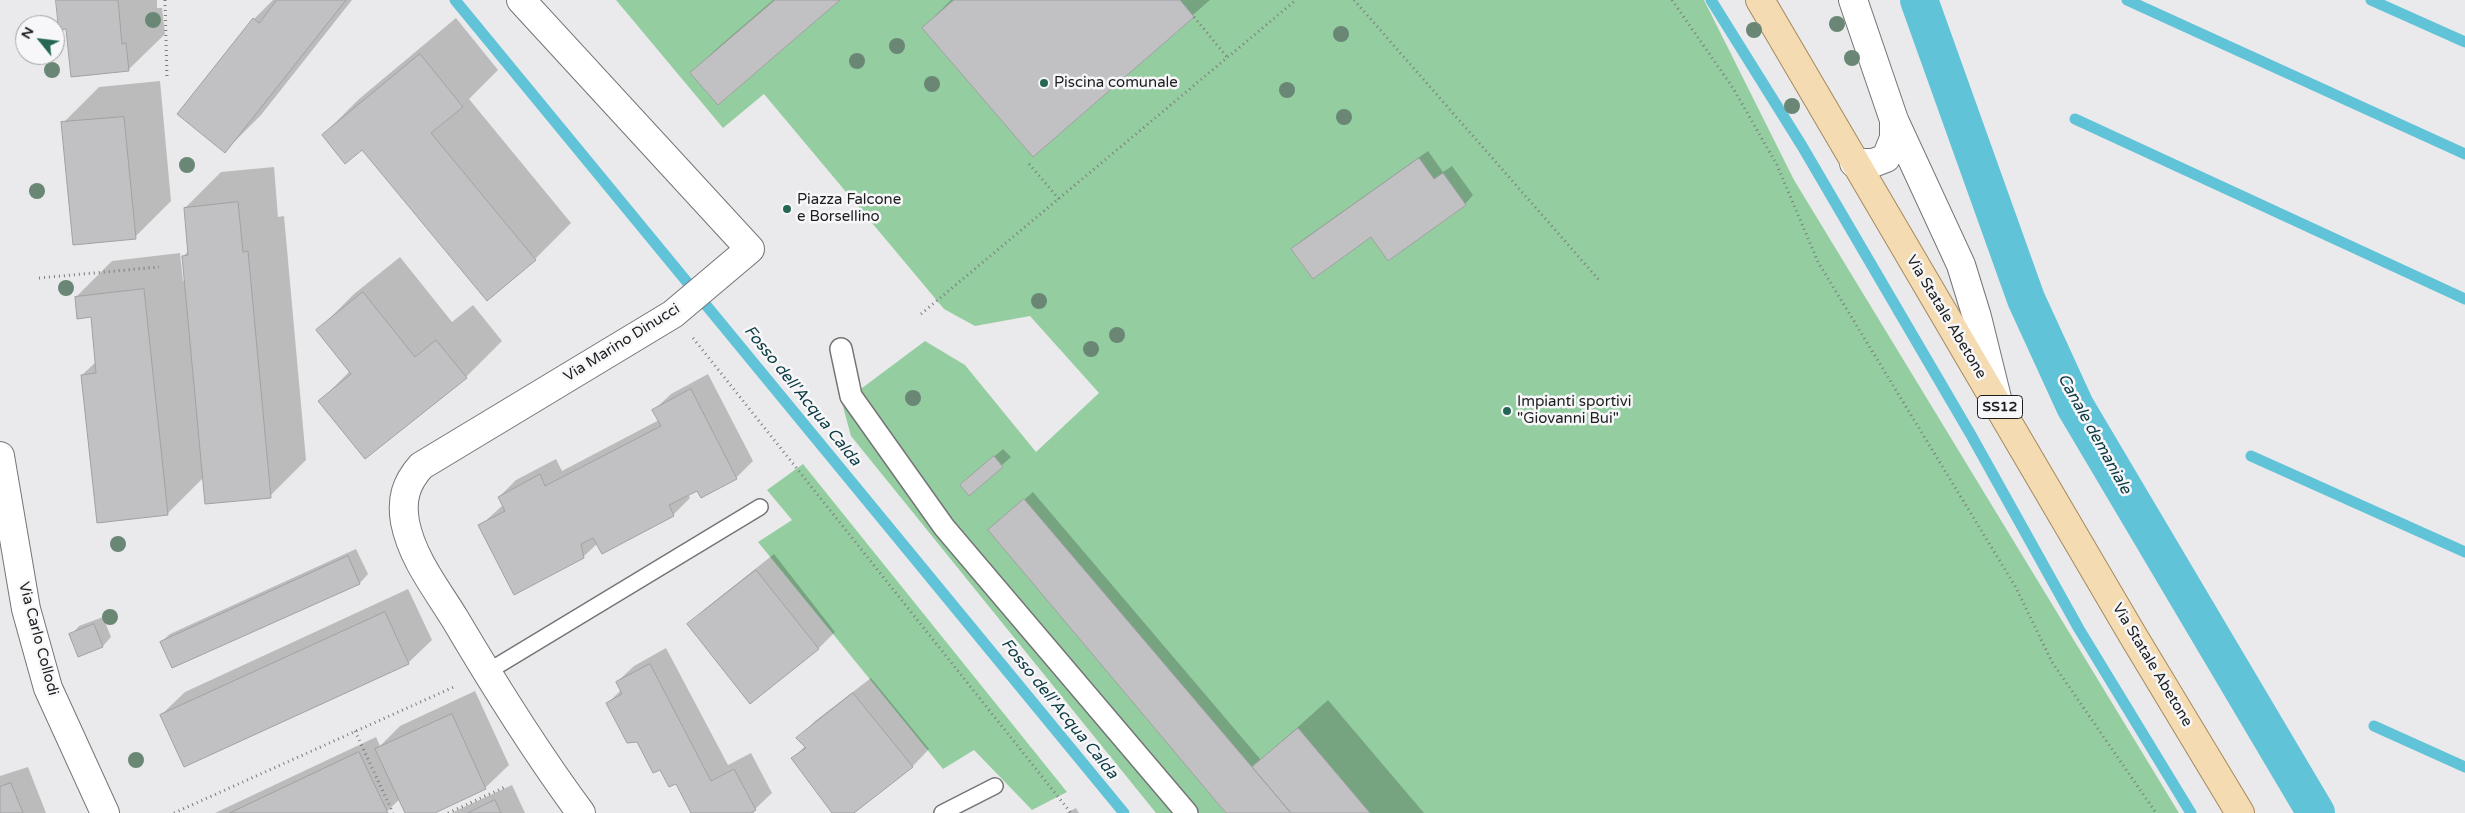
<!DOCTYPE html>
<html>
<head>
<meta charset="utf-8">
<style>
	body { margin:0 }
	#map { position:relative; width:2465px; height:813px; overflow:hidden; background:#eaeaec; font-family:"Varela Round",sans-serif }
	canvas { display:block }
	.north { position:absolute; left:15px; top:15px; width:50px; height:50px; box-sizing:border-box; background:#f7f7f9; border:1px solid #9fa0a1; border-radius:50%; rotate:299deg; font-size:14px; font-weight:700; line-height:20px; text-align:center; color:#1c1d1d }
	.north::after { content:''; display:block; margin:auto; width:18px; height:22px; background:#256654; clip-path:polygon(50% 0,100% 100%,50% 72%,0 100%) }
</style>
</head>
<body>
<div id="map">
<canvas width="2465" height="813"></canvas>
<div class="north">N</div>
</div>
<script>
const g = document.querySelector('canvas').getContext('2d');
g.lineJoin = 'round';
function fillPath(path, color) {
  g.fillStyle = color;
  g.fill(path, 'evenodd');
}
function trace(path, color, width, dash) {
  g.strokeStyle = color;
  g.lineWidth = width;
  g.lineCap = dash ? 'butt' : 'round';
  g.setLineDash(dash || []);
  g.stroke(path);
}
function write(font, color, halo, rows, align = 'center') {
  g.font = font + ' "Varela Round",sans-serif';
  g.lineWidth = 5;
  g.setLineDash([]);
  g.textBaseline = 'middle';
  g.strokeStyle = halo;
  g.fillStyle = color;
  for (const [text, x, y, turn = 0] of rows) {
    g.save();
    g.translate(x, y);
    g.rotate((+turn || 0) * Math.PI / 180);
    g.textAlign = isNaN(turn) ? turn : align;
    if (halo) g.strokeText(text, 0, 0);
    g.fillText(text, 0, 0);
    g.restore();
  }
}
fillPath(new Path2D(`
	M616 0H1704L1794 180 2179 813H1156L851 436 842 403 925 341 965 365 1036 452 1099 393 1030 316 975 326 944 309 764 94 723 128Z
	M803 464 1067 792 1032 810 974 750 943 769 758 542 792 520 767 490Z`), '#94cea0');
fillPath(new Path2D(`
	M58 0H157V8H162L165 34 128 70 68 27Z
	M273 0H352L261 115 225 151 254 19Z
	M773 0H838L692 73 715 50Z
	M951 0H1210L1033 155 923 28Z
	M456 18 498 70 469 99 571 223 535 259 487 299 362 148 323 135 359 99Z
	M160 81 171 201 135 237 63 123 99 87Z
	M1428 151 1443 172 1452 166 1473 195 1465 204 1388 259 1372 235 1293 249 1301 241Z
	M274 167 278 217 284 216 306 460 270 496 204 477 167 514 82 375 97 361 92 315 76 297 112 261 180 253 183 281 185 280 183 257 189 250 185 208 221 172Z
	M400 257 452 322 473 305 502 341 466 377 365 458 320 401 350 371 318 330 354 294Z
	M708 374 753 461 736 478 697 489 688 494 690 498 673 515 598 543 583 557 480 526 503 505 499 497 516 480 556 459 562 471 659 420 654 410 671 394Z
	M1003 449 1011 457 969 494 970 477Z
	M1033 492 1261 760 1328 700 1424 813H1228L998 522Z
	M356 549 368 574 360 583 173 667 161 642 170 634Z
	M774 554 835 632 819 648 751 702 689 625 706 608Z
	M408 589 432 640 408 663 161 715 185 692Z
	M103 617 111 637 103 646 79 655 71 635 79 626Z
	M666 648 728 765 751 753 772 793 753 811 754 813H692L677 782 661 768 608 703 621 690 617 682 634 666Z
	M871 678 929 749 913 766 852 813H834L793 758 805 746 798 738 815 721Z
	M475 691 509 765 485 788 432 813H406L400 799 385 813H215L376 737 380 746 400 726Z
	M28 767 46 813H0V776Z
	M512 785 525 813H451Z
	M1076 808 1079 813H1066Z`), '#0003');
trace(new Path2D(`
	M455 0 1124 813
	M1711 0 1802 146 1971 435 2079 629 2191 813
	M2127 0 2465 154
	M2371 0 2465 42
	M2075 119 2465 299
	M2251 456 2465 552
	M2374 726 2465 767`), '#60c3d7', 11);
trace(new Path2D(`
	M1919 0 2026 299 2075 406 2316 813`), '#60c3d7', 38);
const building = new Path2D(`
	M56 0H118L122 44 126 43 129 71 71 77 66 29 59 30Z
	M277 0H346L225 153 177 114 253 18 259 23Z
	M775 0H840L718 105 690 73Z
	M954 0H1180L1194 17 1033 157 922 28Z
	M420 54 463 107 431 133 536 260 487 301 362 150 345 164 322 135Z
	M124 117 136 239 73 245 61 122Z
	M1419 158 1434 179 1443 173 1466 205 1388 261 1371 237 1313 279 1291 249Z
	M238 202 243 252 248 251 271 498 205 504 182 256 188 255 184 208Z
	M144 289 168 515 97 523 81 375 96 373 91 317 77 319 75 297Z
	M363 292 415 357 436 340 467 378 365 459 318 401 351 374 316 330Z
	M691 389 737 479 701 498 697 491 669 505 674 516 602 554 593 538 581 544 584 558 514 595 478 525 505 511 498 497 540 474 545 486 661 426 652 410Z
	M994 456 1003 467 969 496 960 485Z
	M1024 499 1252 767 1291 813H1226L988 530Z
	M348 556 360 584 172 668 160 642Z
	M756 570 819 649 750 704 687 624Z
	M385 612 409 664 184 767 160 715Z
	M94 624 103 647 78 657 69 634Z
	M650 664 711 781 734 769 756 810 751 813H691L676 784 669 787 660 770 653 773 637 742 627 743 606 703 622 694 616 682Z
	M853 693 913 767 854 813H832L791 758 806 748 796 738Z
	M452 714 486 789 435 813H405L375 749Z
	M1298 728 1370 813H1291L1252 767Z
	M359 752 388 813H230Z
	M11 783 23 813H0V787Z
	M495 800 501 813H468Z`);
fillPath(building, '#c1c1c3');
trace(building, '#a1a1a3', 1);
const service = new Path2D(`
	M487 672 760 507
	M942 813 995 786`);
const pedestrian = new Path2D(`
	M841 349 851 396 944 527 1187 813`);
const minor = new Path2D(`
	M521 0 750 249 673 314 421 466C406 483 401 499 405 522 412 558 436 588 455 619 494 685 535 751 581 813
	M1853 0 1894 120 1961 265 1977 317 1997 398
	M1854 163H1873L1886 158 1894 138V120
	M0 456 26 609 48 688 105 813`);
const primary = new Path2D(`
	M1760 0 2132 634 2240 813`);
trace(service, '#747577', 18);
trace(pedestrian, '#747577', 24);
trace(minor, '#747577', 30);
trace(primary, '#a4895c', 30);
trace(new Path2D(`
	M165 0 167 78
	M1354 0 1599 280
	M1672 0 1733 88 1777 165 1818 262 2015 586 2052 662 2156 813
	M1194 17 1227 57
	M1029 164 1059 199
	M39 278 159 267
	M921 314 1296 0
	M693 338 1071 813
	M355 731 393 813
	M174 813 456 686
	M448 813 505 787`), '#7b7b7c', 3, [1, 4]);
trace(service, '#fff', 15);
trace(pedestrian, '#fff', 21);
trace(minor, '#fff', 28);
trace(primary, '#f4dbb2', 28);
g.fillStyle = '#6a8675';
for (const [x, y] of [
	[153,20],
	[1837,24],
	[1754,30],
	[1341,34],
	[897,46],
	[1852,58],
	[857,61],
	[52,70],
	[932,84],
	[1287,90],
	[1792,106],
	[1344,117],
	[187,165],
	[37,191],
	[66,288],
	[1039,301],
	[1117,335],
	[1091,349],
	[913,398],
	[118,544],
	[110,617],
	[136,760]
]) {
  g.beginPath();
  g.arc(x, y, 8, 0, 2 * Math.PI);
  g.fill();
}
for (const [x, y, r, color] of [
	[1044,83,5,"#256654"],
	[787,209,5,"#256654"],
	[1507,411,5,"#256654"]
]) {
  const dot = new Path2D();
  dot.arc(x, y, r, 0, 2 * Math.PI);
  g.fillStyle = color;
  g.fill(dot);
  trace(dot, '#f7f7f9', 2);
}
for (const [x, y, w] of [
	[2000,407,45]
]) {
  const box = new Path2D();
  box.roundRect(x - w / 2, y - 11.5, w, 23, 4);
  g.fillStyle = '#f7f7f9';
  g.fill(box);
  trace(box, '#1c1d1d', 1);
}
write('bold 14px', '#1c1d1d', null, [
	["SS12",2000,407]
]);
write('15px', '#1c1d1d', '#f7f7f9', [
	["Piscina comunale",1054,83],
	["Piazza Falcone",797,200],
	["e Borsellino",797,217],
	["Impianti sportivi",1517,402],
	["\"Giovanni Bui\"",1517,419]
], 'left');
write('15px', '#1c1d1d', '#f7f7f9', [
	["Via Statale Abetone",1946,317,59],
	["Via Marino Dinucci",622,343,-32],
	["Via Carlo Collodi",38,639,75],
	["Via Statale Abetone",2152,665,59]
]);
write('italic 16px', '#0a3a42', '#f7f7f9', [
	["Fosso dell'Acqua Calda",802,396,51],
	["Canale demaniale",2094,434,61],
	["Fosso dell'Acqua Calda",1059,709,51]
]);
</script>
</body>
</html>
